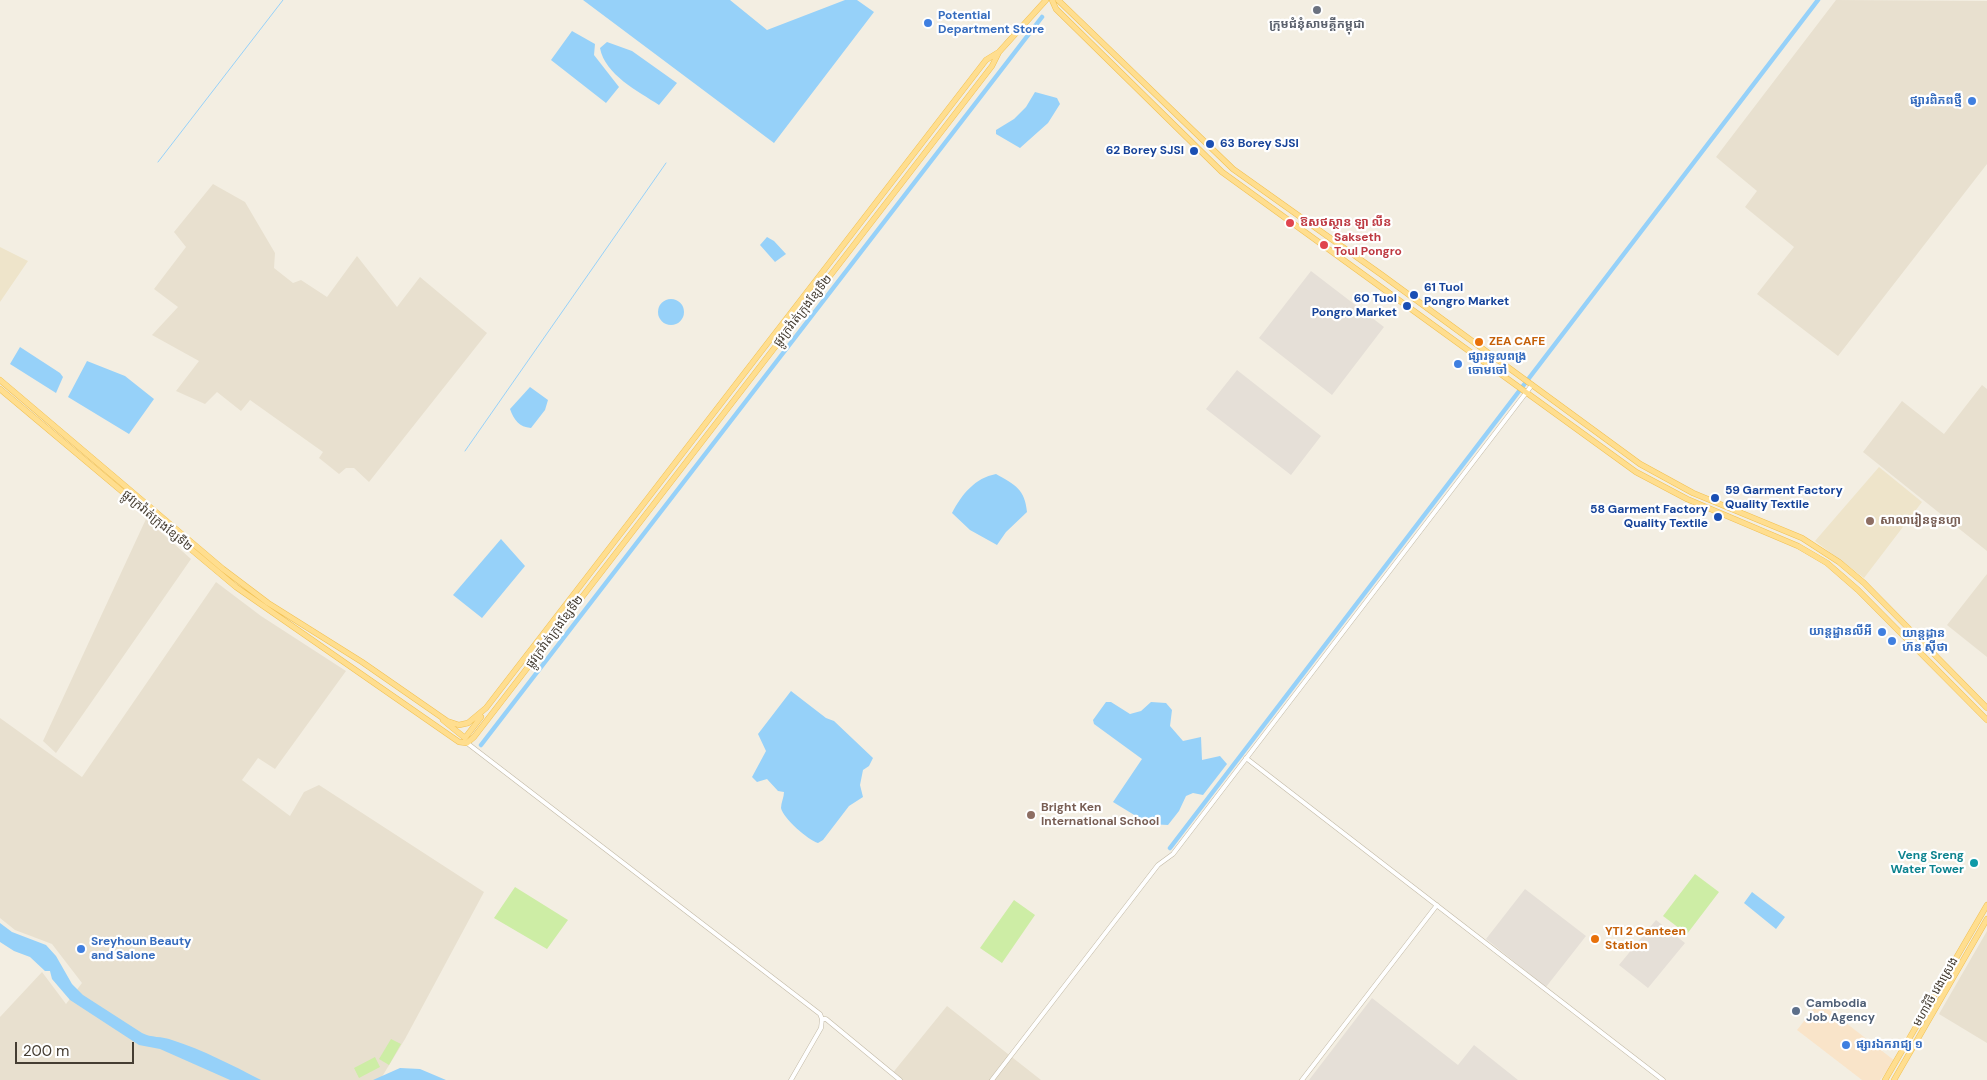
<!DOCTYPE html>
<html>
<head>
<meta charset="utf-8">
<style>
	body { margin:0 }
	#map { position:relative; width:1987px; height:1080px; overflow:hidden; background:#f3eee2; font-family:"DM Sans",sans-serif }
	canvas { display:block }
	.scale { position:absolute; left:15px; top:1042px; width:119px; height:22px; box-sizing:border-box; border:2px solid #453d32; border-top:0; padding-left:6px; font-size:15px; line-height:18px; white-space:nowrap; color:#453d32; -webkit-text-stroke:4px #fff; paint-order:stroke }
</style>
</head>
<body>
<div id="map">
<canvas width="1987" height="1080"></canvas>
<div class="scale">200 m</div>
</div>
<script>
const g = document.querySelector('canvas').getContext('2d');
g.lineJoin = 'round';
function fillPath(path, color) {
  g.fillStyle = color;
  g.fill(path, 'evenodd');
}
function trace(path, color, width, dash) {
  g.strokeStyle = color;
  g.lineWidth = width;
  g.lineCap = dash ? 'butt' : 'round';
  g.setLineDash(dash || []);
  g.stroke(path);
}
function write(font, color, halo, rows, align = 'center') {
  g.font = font + ' "DM Sans","Noto Sans Khmer",sans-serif';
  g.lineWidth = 4.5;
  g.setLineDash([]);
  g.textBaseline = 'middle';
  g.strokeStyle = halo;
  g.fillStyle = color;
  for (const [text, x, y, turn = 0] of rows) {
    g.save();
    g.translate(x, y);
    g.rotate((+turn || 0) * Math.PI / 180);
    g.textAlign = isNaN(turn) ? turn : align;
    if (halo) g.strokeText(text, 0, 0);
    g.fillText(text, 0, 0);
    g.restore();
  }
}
fillPath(new Path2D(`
	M1836 0 1987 1V164L1838 356 1757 294 1794 247 1745 207 1757 191 1716 157Z
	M213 184 245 202 275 253 274 268 293 283 301 280 327 297 357 256 397 307 420 277 487 333 369 482 354 468H346L339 474 319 458 323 452 250 400 241 411 217 392 205 404 176 391 199 361 152 335 178 307 154 289 186 247 174 232Z
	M1982 385 1987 389V551L1863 452 1902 401 1944 434Z
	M146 519 191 559 56 753 43 741Z
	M1987 574V657L1947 625Z
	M216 582 261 616 346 671 275 769 258 758 242 780 290 816 304 792 319 785 484 892 405 1039 380 1080H0V1017L42 972 66 1004 82 983 52 944 15 930 0 918V718L82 777Z
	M1987 931V1043L1939 1014Z
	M947 1006 1041 1080H898L891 1075Z`), '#e8e0cf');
fillPath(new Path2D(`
	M1819 1002 1895 1061 1880 1080H1862L1797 1030Z`), '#f9e4c9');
fillPath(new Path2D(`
	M1311 271 1384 327 1332 395 1259 338Z
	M1237 370 1321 436 1291 475 1206 409Z
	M1525 889 1586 936 1546 987 1486 939Z
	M1656 920 1685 943 1648 988 1619 965Z
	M1372 998 1458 1065 1474 1045 1518 1080H1309Z`), '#e5dfd7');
fillPath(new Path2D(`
	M0 247 28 261 0 302Z
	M1879 467 1922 502 1864 578 1815 541Z`), '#eee4ca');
fillPath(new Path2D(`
	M1695 874 1719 892 1687 934 1663 916Z
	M515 887 568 920 547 949 494 918Z
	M1014 900 1035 915 1002 963 980 948Z
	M391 1039 401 1044 389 1065 379 1059Z
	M375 1057 380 1067 359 1078 354 1068Z`), '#cdeda5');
fillPath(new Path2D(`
	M583 0H730L767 30 845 0H857L874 12 774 143Z
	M572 31 595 44 594 55 619 87 606 103 551 60Z
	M607 42 632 51 677 83 659 105C638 91 605 75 600 48Z
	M1035 92 1057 98 1060 104 1048 123 1020 148 996 134V130L1014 119 1026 107Z
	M767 237 774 241 786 254 775 262 760 245Z
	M658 312a13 13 0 1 1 26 0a13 13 0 1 1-26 0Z
	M20 347 60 373 63 377 56 393 10 364Z
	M87 361 125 376 154 399 129 434 68 397Z
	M530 387 548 400 545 410 531 428C519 427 514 420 510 409Z
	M996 474C1015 485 1025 489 1027 512L1006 532 997 545 970 530 952 513C962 494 975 478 996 474Z
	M501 539 525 566 482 618 453 595Z
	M791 691 826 718 834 721 873 758 869 766 863 770 860 785 863 797 849 806 823 840 818 843C808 840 783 818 781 808 781 803 784 797 784 792L778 791 767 779 757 782 752 777 766 751 758 734Z
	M1106 702H1111L1130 714 1141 711 1151 702 1166 703 1172 710 1170 726 1183 741 1201 737 1202 760 1220 756 1227 764 1203 795 1193 793 1186 796 1179 811 1168 825 1149 824 1113 802 1142 759 1094 724 1093 720Z
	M1752 892 1785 917 1776 929 1744 903Z
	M0 923 12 932 46 945 56 956 72 984 83 995 142 1033C151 1038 162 1036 172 1040 203 1050 232 1065 261 1080H230L160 1049 139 1045 70 1000 52 979 50 971H45L30 957 14 951 0 942Z
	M400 1068 420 1069 446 1080H373Z`), '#96d1f9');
trace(new Path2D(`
	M158 162 283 0
	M465 451 666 163`), '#96d1f9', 1);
trace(new Path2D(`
	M481 745 1042 17
	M1170 848 1818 0`), '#96d1f9', 4.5);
const minor = new Path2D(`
	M467 743 820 1014 822 1019 821 1028 791 1080
	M1246 758 1663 1080
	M822 1019H826L900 1080
	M992 1080 1158 865 1173 854 1532 385
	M1302 1080 1437 905`);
const major = new Path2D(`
	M1052 0 1056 9 1222 172 1636 472 1687 499 1798 546 1827 563 1858 590 1987 720
	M1058 0 1233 169 1382 275 1640 464 1693 493 1802 538 1839 562 1864 583 1987 708
	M0 380 223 569 268 603 362 662 447 721 459 725 468 723 486 708 986 60 999 52
	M0 389 236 587 459 742 467 743 474 737 992 66 999 52 1046 0
	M443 720 465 738 481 717
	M1885 1080 1987 905
	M1894 1080 1987 919`);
trace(minor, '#c2b9a6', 5);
trace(major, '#f1c052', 6);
trace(minor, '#fff', 4);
trace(major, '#ffde8f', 5);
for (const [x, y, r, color] of [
	[1317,10,5,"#6b7280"],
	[928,23,5,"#3f7fe0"],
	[1972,101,5,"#3f7fe0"],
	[1210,144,5,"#1a4fb4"],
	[1194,151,5,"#1a4fb4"],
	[1290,223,5,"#e0444e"],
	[1324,245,5,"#e0444e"],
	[1414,295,5,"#1a4fb4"],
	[1407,306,5,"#1a4fb4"],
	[1479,342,5,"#e8710a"],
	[1458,364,5,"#3f7fe0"],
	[1715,498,5,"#1a4fb4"],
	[1718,517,5,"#1a4fb4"],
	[1870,521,5,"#8d6e63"],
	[1882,632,5,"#3f7fe0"],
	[1892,641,5,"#3f7fe0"],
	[1031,815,5,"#8d6e63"],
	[1974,863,5,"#0f9aa8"],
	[1595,939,5,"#e8710a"],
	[81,949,5,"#3f7fe0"],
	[1796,1011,5,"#5c6f8a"],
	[1846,1045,5,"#3f7fe0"]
]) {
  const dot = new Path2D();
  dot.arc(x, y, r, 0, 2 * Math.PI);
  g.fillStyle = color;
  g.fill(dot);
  trace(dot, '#fff', 2);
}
write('bold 12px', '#366cbe', '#fff', [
	["Potential",938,16],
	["Department Store",938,30],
	["ផ្សារពិភពថ្មី",1962,101,"right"],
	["ផ្សារទួលពង្រ",1468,357],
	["ចោមចៅ",1468,371],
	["យាន្ដដ្ឋានលីអី",1872,632,"right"],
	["យាន្ដដ្ឋាន",1902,634],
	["ហ៊ន ស៊ីថា",1902,648],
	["Sreyhoun Beauty",91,942],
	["and Salone",91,956],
	["ផ្សារឯករាជ្យ ១",1856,1045]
], 'left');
write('bold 12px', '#5b616d', '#fff', [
	["ក្រុមជំនុំសាមគ្គីកម្ពុជា",1317,25]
]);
write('bold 12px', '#164399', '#fff', [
	["63 Borey SJSI",1220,144],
	["62 Borey SJSI",1184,151,"right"],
	["61 Tuol",1424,288],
	["Pongro Market",1424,302],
	["60 Tuol",1397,299,"right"],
	["Pongro Market",1397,313,"right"],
	["59 Garment Factory",1725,491],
	["Quality Textile",1725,505],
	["58 Garment Factory",1708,510,"right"],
	["Quality Textile",1708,524,"right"]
], 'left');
write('bold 12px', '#be3a42', '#fff', [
	["ឱសថស្ថាន ឡា លីន",1300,223],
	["Sakseth",1334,238],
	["Toul Pongro",1334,252]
], 'left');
write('12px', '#453d32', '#fff', [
	["ផ្លូវក្រវ៉ាត់ក្រុងខ្សែទី២",803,311,-52],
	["ផ្លូវក្រវ៉ាត់ក្រុងខ្សែទី២",157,521,40],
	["ផ្លូវក្រវ៉ាត់ក្រុងខ្សែទី២",555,632,-53],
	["មហាវិថី វេងស្រេង",1936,992,-60]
]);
write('bold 12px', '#c56008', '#fff', [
	["ZEA CAFE",1489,342],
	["YTI 2 Canteen",1605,932],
	["Station",1605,946]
], 'left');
write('bold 12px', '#785e54', '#fff', [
	["សាលារៀនទួនហ្វា",1880,521],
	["Bright Ken",1041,808],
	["International School",1041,822]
], 'left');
write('bold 12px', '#0d838f', '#fff', [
	["Veng Sreng",1964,856],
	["Water Tower",1964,870]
], 'right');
write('bold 12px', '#4e5e75', '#fff', [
	["Cambodia",1806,1004],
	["Job Agency",1806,1018]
], 'left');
</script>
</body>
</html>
